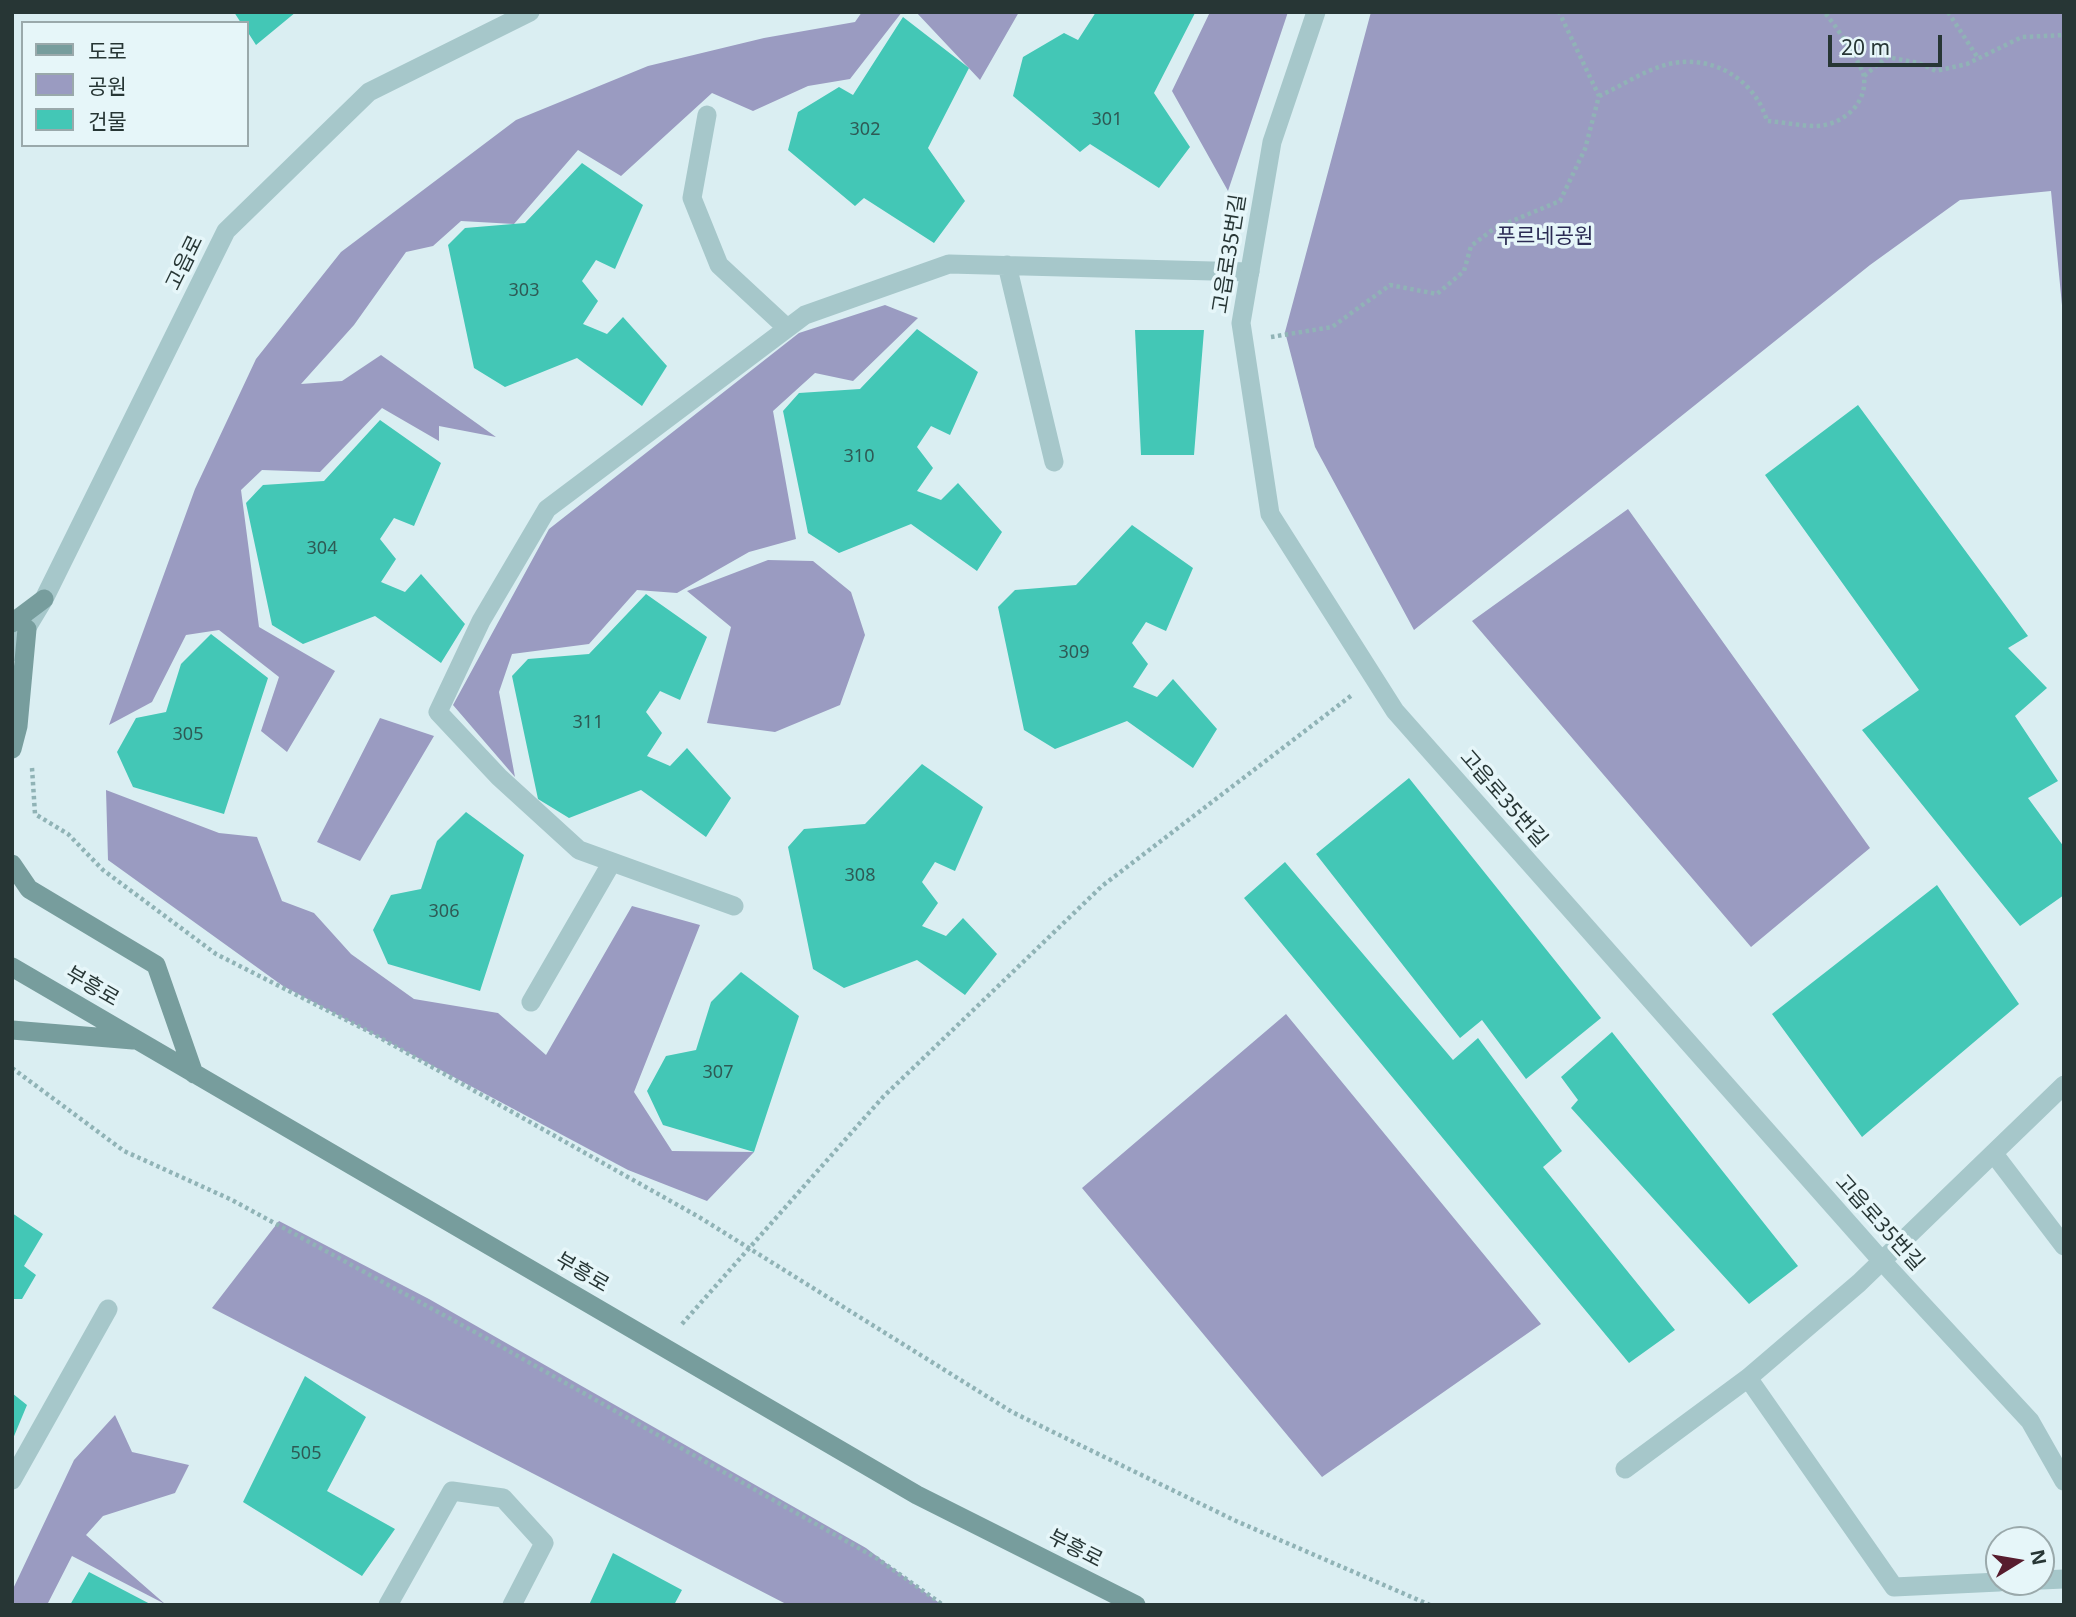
<!DOCTYPE html>
<html>
<head>
<meta charset="utf-8">
<style>
	body { margin:0 }
	#map { position:relative; width:2076px; height:1617px; overflow:hidden; background:#daeef2; font-family:"Noto Sans","Noto Sans KR",sans-serif }
	canvas { display:block }
	.frame { position:absolute; inset:0; border:14px solid #273635; pointer-events:none }
	.legend { position:absolute; left:21px; top:21px; width:228px; height:126px; box-sizing:border-box; background:#e6f6f9; border:2px solid #9aa9ab; margin:0; padding:9px 12px; list-style:none; font-size:21px; color:#273635 }
	.legend li { display:flex; align-items:center; gap:14px; height:35px }
	.legend b { width:35px; border:2px solid #9aa9ab }
	.north { position:absolute; left:1985px; top:1526px; width:70px; height:70px; box-sizing:border-box; background:#e6f6f9; border:2px solid #9aa9ab; border-radius:50%; rotate:79deg; font-size:19px; font-weight:700; line-height:28px; text-align:center; color:#273635 }
	.north::after { content:''; display:block; margin:auto; width:24px; height:32px; background:#571c2e; clip-path:polygon(50% 0,100% 100%,50% 72%,0 100%) }
	.scale { position:absolute; left:1828px; top:35px; width:114px; height:32px; box-sizing:border-box; border:4px solid #273635; border-top:0; padding-left:9px; font-size:21px; line-height:24px; white-space:nowrap; color:#273635; -webkit-text-stroke:5px #e6f6f9; paint-order:stroke }
</style>
</head>
<body>
<div id="map">
<canvas width="2076" height="1617"></canvas>
<div class="frame"></div>
<ul class="legend">
<li><b style="height:9px;background:#779d9d"></b>도로</li>
<li><b style="height:19px;background:#9a9bc1"></b>공원</li>
<li><b style="height:19px;background:#43c7b6"></b>건물</li>
</ul>
<div class="north">N</div>
<div class="scale">20 m</div>
</div>
<script>
const g = document.querySelector('canvas').getContext('2d');
g.lineJoin = 'round';
function fillPath(path, color) {
  g.fillStyle = color;
  g.fill(path, 'evenodd');
}
function trace(path, color, width, dash) {
  g.strokeStyle = color;
  g.lineWidth = width;
  g.lineCap = dash ? 'butt' : 'round';
  g.setLineDash(dash || []);
  g.stroke(path);
}
function write(font, color, halo, rows, align = 'center') {
  g.font = font + ' "Noto Sans","Noto Sans KR",sans-serif';
  g.lineWidth = 7;
  g.setLineDash([]);
  g.textBaseline = 'middle';
  g.strokeStyle = halo;
  g.fillStyle = color;
  for (const [text, x, y, turn = 0] of rows) {
    g.save();
    g.translate(x, y);
    g.rotate((+turn || 0) * Math.PI / 180);
    g.textAlign = isNaN(turn) ? turn : align;
    if (halo) g.strokeText(text, 0, 0);
    g.fillText(text, 0, 0);
    g.restore();
  }
}
fillPath(new Path2D(`
	M862 12H902L850 79 808 86 753 111 712 93 621 176 578 150 514 224 461 221 433 246 406 252 354 325 301 384 342 381 381 355 496 437 439 426V441L382 408 320 472 262 470 241 490 259 627 335 671 287 752 261 731 279 677 219 630 186 635 152 702 109 725 195 489 256 359 341 252 516 120 648 66 764 38 855 22Z
	M916 12H1019L980 80Z
	M1210 12H1288L1228 191 1172 91Z
	M1371 12H2064V326L2051 191 1960 200 1870 265 1414 630 1315 447 1285 332Z
	M885 305 918 318 853 381 815 373 773 411 796 539 749 552 677 593 637 590 589 644 512 654 499 692 515 777 453 705 549 529 799 333Z
	M1628 509 1870 848 1751 947 1472 621Z
	M768 560 813 561 851 592 865 635 840 705 775 732 707 723 731 627 687 591Z
	M380 718 434 736 360 861 317 842Z
	M106 790 219 833 257 837 282 901 314 913 351 954 414 999 498 1013 546 1055 632 906 700 925 634 1092 672 1151 754 1152 707 1201 628 1170 283 986 108 860Z
	M1286 1014 1541 1324 1322 1477 1082 1188Z
	M279 1221 429 1299 866 1548 942 1605H788L212 1308Z
	M115 1415 132 1452 189 1465 175 1493 103 1516 86 1535 165 1604 72 1556 47 1605H12V1591L74 1460Z`), '#9a9bc1');
fillPath(new Path2D(`
	M234 12H296L256 45 247 31V23H241Z
	M1096 12 1195 13 1154 93 1190 147 1159 188 1090 144 1080 152 1013 96 1023 57 1064 33 1078 40Z
	M903 17 969 68 928 148 965 201 934 243 864 198 855 206 788 150 798 112 839 87 853 95Z
	M582 163 643 205 615 269 596 260 582 281 598 301 583 324 607 334 623 317 667 366 642 406 577 358 505 387 474 368 448 245 465 228 525 223Z
	M917 329 978 372 950 435 931 426 917 447 933 468 917 491 941 500 958 483 1002 532 977 571 911 524 839 553 808 533 783 411 799 393 860 389Z
	M1135 330H1204L1194 455H1141Z
	M1858 405 2028 636 2008 648 2047 688 2015 716 2058 781 2028 798 2064 847V895L2020 926 1862 730 1919 690 1765 475Z
	M380 420 441 463 414 526 394 518 380 539 396 559 381 582 405 592 421 574 465 624 441 663 375 616 303 644 272 625 246 503 263 485 324 481Z
	M1132 525 1193 568 1166 631 1146 622 1132 643 1148 664 1133 687 1157 697 1173 679 1217 729 1193 768 1127 721 1055 749 1024 730 998 607 1015 590 1076 585Z
	M646 594 707 637 680 700 660 691 646 712 662 733 647 756 670 766 687 748 731 798 706 837 641 790 569 818 538 799 512 676 528 659 589 654Z
	M211 634 268 678 224 814 133 787 117 752 136 718 166 712 181 664Z
	M922 764 983 807 955 871 935 862 922 882 938 903 922 926 946 936 963 918 997 954 965 995 917 960 844 988 813 969 788 847 804 829 865 824Z
	M1409 778 1601 1018 1526 1079 1482 1020 1460 1038 1316 854Z
	M466 812 524 855 480 991 388 964 373 930 391 895 421 889 437 841Z
	M1285 862 1453 1060 1478 1038 1562 1151 1543 1167 1675 1330 1629 1363 1244 898Z
	M1937 885 2019 1004 1862 1137 1772 1014Z
	M741 972 799 1016 754 1152 663 1125 647 1091 666 1056 696 1050 711 1002Z
	M1612 1032 1798 1266 1749 1304 1571 1108 1578 1100 1561 1077Z
	M12 1213 43 1234 24 1266 36 1275 22 1299H12Z
	M305 1376 366 1417 327 1491 395 1529 362 1576 243 1502Z
	M12 1393 27 1405 12 1441Z
	M613 1553 682 1590 674 1605H589Z
	M89 1572 152 1605H70Z`), '#43c7b6');
trace(new Path2D(`
	M1948 12 1978 58
	M1864 76 1887 57 1919 63 1936 71 1967 64 2022 37 2064 35
	M1599 96C1622 86 1644 70 1669 64 1712 54 1755 79 1767 121 1783 122 1801 126 1816 126 1842 125 1867 105 1864 77 1863 66 1833 21 1824 12
	M1271 337 1332 327 1390 285 1437 294 1464 271 1471 246 1495 228 1560 201 1585 149 1599 96 1559 12
	M32 768 35 814 68 834 103 870 216 954 368 1031 699 1217 1012 1412 1236 1521 1430 1605
	M12 1068 124 1151 232 1200 484 1337 878 1559 943 1605
	M682 1324 883 1097 1102 886 1352 695`), '#90b3b6', 4.5, [3.5, 3.5]);
trace(new Path2D(`
	M707 115 692 198 719 265 787 328
	M1007 265 1054 462
	M734 906 579 850 499 777 438 712 481 621 547 509 805 315 949 264 1250 272
	M531 1002 612 862
	M388 1605 452 1491 503 1498 544 1543 512 1605`), '#a6c7ca', 19);
trace(new Path2D(`
	M1316 12 1272 142 1241 323 1270 514 1395 711 1881 1260 2030 1421 2064 1481
	M1994 1154 2064 1246
	M1748 1378 1894 1587 1999 1582
	M1625 1469 1748 1378 1859 1283 2064 1085
	M12 1480 108 1309
	M2041 1580 2064 1579`), '#a6c7ca', 19);
trace(new Path2D(`
	M12 652 44 599 226 231 369 92 530 12`), '#a6c7ca', 19);
trace(new Path2D(`
	M12 623 44 599
	M12 749 18 726 27 629
	M12 864 29 889 156 965 194 1074
	M12 967 917 1495 1136 1605
	M12 1030 133 1040`), '#779d9d', 19);
write('18px', '#2e5a55', null, [
	["301",1107,120],
	["302",865,130],
	["303",524,291],
	["310",859,457],
	["304",322,549],
	["309",1074,653],
	["311",588,723],
	["305",188,735],
	["308",860,876],
	["306",444,912],
	["307",718,1073],
	["505",306,1454]
]);
write('21px', '#2b2b54', '#e6f6f9', [
	["푸르네공원",1545,237]
]);
write('21px', '#273635', '#e6f6f9', [
	["고읍로35번길",1230,254,-81],
	["고읍로",185,263,-64],
	["고읍로35번길",1503,799,49],
	["부흥로",92,987,30],
	["고읍로35번길",1879,1223,48],
	["부흥로",582,1273,30],
	["부흥로",1075,1549,27]
]);
</script>
</body>
</html>
